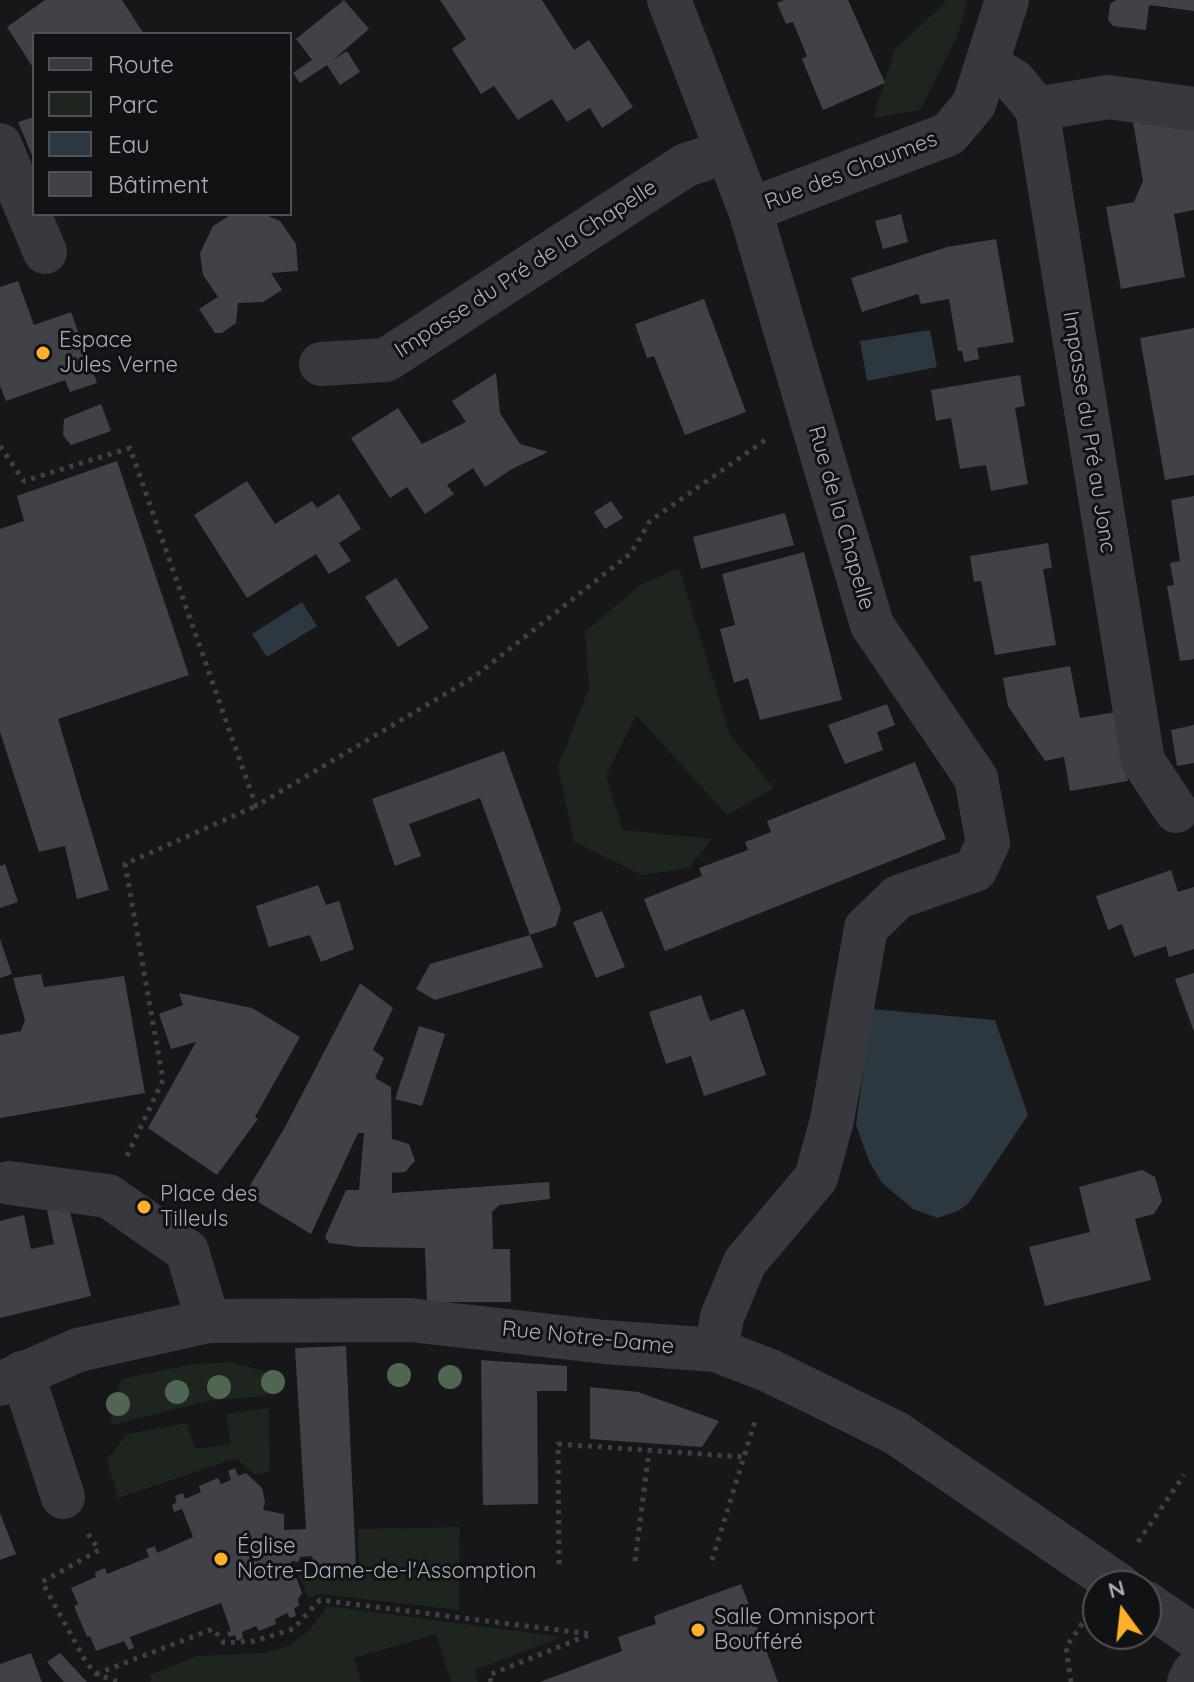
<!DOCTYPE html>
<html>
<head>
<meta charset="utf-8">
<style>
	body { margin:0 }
	#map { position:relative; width:1194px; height:1682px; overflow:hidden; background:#17171a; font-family:Quicksand,sans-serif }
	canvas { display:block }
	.legend { position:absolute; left:32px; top:32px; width:260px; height:184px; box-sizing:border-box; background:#121215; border:2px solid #4e5157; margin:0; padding:10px 14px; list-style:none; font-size:24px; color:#a9afba }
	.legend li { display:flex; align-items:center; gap:16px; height:40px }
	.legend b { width:40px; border:2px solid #4e5157 }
	.north { position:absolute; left:1082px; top:1570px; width:80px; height:80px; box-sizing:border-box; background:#121215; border:2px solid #4e5157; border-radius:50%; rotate:345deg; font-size:22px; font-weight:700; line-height:32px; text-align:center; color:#a9afba }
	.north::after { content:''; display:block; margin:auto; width:28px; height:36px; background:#fcb02d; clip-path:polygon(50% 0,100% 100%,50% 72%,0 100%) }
</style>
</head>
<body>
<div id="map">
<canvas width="1194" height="1682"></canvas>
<ul class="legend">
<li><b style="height:10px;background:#38393f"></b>Route</li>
<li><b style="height:22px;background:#1d251e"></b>Parc</li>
<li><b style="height:22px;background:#2c373f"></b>Eau</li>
<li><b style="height:22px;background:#414247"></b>Bâtiment</li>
</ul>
<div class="north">N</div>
</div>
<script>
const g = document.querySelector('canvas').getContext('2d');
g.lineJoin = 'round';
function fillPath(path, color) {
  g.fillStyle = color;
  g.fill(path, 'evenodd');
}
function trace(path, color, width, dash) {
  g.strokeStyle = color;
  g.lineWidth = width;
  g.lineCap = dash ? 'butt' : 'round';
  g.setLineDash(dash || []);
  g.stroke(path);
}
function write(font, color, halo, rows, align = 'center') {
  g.font = font + ' Quicksand,sans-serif';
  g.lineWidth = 6;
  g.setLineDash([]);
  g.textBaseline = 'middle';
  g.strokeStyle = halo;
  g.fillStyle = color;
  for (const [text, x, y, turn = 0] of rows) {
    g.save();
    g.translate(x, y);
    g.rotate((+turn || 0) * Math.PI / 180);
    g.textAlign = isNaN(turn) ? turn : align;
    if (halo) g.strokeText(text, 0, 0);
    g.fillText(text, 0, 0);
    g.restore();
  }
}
fillPath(new Path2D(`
	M944 0H968L957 37 920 110 873 118 895 49 946 2Z
	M679 568 730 735 774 788 727 815 636 715 606 776 623 830 712 839 689 868 642 875 574 842 558 766 589 688 585 632 640 585Z
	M232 1362 263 1371 267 1396 208 1401 110 1425 121 1379 194 1364Z
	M269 1408 270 1471 255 1475 236 1458 118 1498 107 1460 127 1434 187 1423 195 1449 231 1444 226 1414Z
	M460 1527 459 1610 320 1594 307 1598 304 1585 298 1577 303 1570 309 1574 359 1572 358 1529Z
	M327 1606 562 1637 475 1670 478 1682H451L436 1634 354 1658 361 1682H151L150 1675 197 1656 264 1653 289 1646 310 1630Z`), '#1d251e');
fillPath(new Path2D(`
	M930 330 937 367 867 381 860 341Z
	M302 602 317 626 267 657 252 634Z
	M871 1009 995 1020 1028 1115 968 1204 958 1211 938 1218 913 1209 882 1183 869 1161 856 1125Z`), '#2c373f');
fillPath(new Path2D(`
	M45 0H122L144 34H34V69L7 27Z
	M344 0 369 29 333 60 347 51 360 72 340 85 327 65 300 83 293 73 312 60 296 39Z
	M440 0H542L574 50 589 40 633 107 602 128 590 108 567 122 552 99 518 120 494 86 481 94 452 49 466 39Z
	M784 0H848L885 83 823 110 802 59 807 56 793 22 786 24 777 3Z
	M1116 0H1194V11L1149 5 1146 30 1113 26 1108 20 1110 4Z
	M34 117V160L18 122Z
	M1133 122 1194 131V210L1174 214 1185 277 1121 289 1106 207 1134 202 1143 181Z
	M232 214H264L280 221 296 244 298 271 271 273 282 290 263 302 238 303 236 323 222 333H215L199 309 218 297 203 275 200 253 213 226Z
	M901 214 908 242 883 249 875 221Z
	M996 239 1014 342 977 348 979 359 964 362 962 351H958L949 299 921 304 918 294 862 312 851 278 947 247Z
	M18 281 34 325 71 312 97 383 70 392 65 380 6 401 0 386V287Z
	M704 299 746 412 685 435 654 356 647 358 635 324Z
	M1194 328V475L1165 480 1140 338Z
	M496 373 500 413 520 444 548 452 512 469 485 487 473 468 447 485 454 494 425 514 407 487 390 498 351 438 398 408 422 444 466 422 452 401Z
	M1020 375 1025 406 1015 408 1028 484 991 491 986 465 960 469 951 418 936 421 931 390Z
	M101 404 111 431 71 445 63 435 64 419Z
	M117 461 189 675 58 719 109 890 77 899 65 846 39 852 0 732V529L24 521 17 496Z
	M247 481 275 524 312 501 317 508 339 494 361 529 339 543 351 561 329 574 316 554 247 598 194 515Z
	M1194 496V659L1180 661 1167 586 1174 585 1170 563 1180 561 1171 500Z
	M611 501 623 518 605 529 594 512Z
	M785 513 794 545 701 569 693 537Z
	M1048 543 1052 568 1043 569 1056 645 995 655 981 581 974 582 970 556Z
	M804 552 842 700 760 720 748 678 734 683 720 629 735 625 722 574Z
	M396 578 429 628 398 647 365 597Z
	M1070 666 1080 718 1116 712 1128 781 1070 791 1064 757 1045 761 1008 706 1003 678Z
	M887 704 895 725 877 732 883 750 845 764 828 725Z
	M1194 725V763L1177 766 1171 730Z
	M504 751 561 909 556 926 530 935 480 798 409 824 421 856 395 866 372 799Z
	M915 762 946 839 665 951 644 899 702 876 699 868 748 850 745 842 771 832 767 821Z
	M5 864 18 902 0 908V866Z
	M1171 870 1178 892 1194 887V949L1169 957 1166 946 1134 957 1122 924 1108 930 1096 896Z
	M318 885 326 905 339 901 354 949 321 962 310 935 269 947 256 906Z
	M602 911 625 967 596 978 573 922Z
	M530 935 543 967 435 1000 416 989 430 964Z
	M0 939 12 974 0 978Z
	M1194 973V1032L1175 979Z
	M41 974 44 987 124 976 145 1093 0 1118V1035L21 1031 25 1020 13 978Z
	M360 983 393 1008 373 1050 384 1058 375 1078 391 1087 392 1139 409 1144 415 1161 405 1172 392 1173V1193L549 1182 550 1199 499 1205 492 1212 493 1249H510L511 1302H427L425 1248 360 1247 329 1243 325 1237 346 1190H359L364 1133H358L311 1234 245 1194 284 1129Z
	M179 993 252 1008 300 1037 255 1117 258 1119 217 1175 148 1128 196 1042 171 1049 159 1014 183 1005Z
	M701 995 710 1021 744 1009 766 1075 704 1096 691 1056 666 1064 649 1012Z
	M419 1026 445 1034 422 1106 395 1099Z
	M1142 1170 1155 1177 1162 1201 1154 1214 1135 1219 1151 1280 1045 1306 1029 1247 1090 1232 1079 1187Z
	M69 1208 91 1296 0 1318V1221L24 1215 31 1249 54 1244 47 1210Z
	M346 1346 356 1568 314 1571 312 1556 300 1557 298 1562 292 1561 284 1571 297 1579 302 1593 298 1599 299 1606 294 1608 296 1616 290 1618 287 1613 275 1619 276 1624 259 1631 256 1626 242 1632 243 1638 237 1641 235 1635 229 1637 227 1632 231 1631 221 1603 130 1637 134 1648 129 1650 124 1641 96 1651 90 1636 87 1637 74 1606 78 1604 71 1588 96 1577 95 1572 105 1568 107 1574 149 1557 146 1549 155 1546 157 1553 193 1537 182 1509 174 1512 172 1505 177 1502 175 1496 183 1493 185 1499 201 1492 199 1486 218 1478 221 1484 231 1480 228 1471 235 1468 238 1476 246 1473 262 1488 265 1502 263 1510 284 1514V1530L306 1529 295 1348Z
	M481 1360 567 1366V1391H537L538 1504 483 1505Z
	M590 1387 638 1392 719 1421 702 1447 590 1439Z
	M0 1513 16 1554 0 1560Z
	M741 1584 778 1682H540L622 1651 618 1637 656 1624 654 1616Z
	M31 1653 42 1682H0V1664Z
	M60 1653 87 1682H64L47 1662Z`), '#414247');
trace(new Path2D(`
	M0 446 24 481 130 448 256 806 474 677 631 553 650 521 768 438
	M127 1156 163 1080 125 864 256 806
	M88 1534 99 1550 42 1582 86 1662 96 1674 119 1682
	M1138 1542 1184 1475
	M712 1560 756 1418
	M635 1561 649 1451
	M559 1564 558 1444 744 1457
	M96 1674 213 1629 224 1643 254 1641 293 1629 320 1600 591 1634 489 1675 491 1682
	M1071 1682 1066 1647 1086 1618`), '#3e4046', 5, [4, 6]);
trace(new Path2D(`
	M669 0 750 210 872 625 976 778 988 843 975 870 898 897 866 928 832 1120 816 1178 745 1262 722 1317 716 1350
	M988 65 1014 81 1037 109 1143 761 1176 811
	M1037 109 1108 97 1194 109
	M0 145 45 252
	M750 210 949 134 974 104 1007 0
	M321 364 386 360 686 165 726 152
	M9 1183 108 1196 187 1251 208 1321
	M22 1373 63 1497
	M0 1384 78 1350 208 1321 410 1320 605 1342 716 1350 770 1371 896 1433 1120 1586
	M1146 1603 1194 1636
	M1189 1682 1194 1672`), '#38393f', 44);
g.fillStyle = '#506652';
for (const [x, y] of [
	[399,1375],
	[450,1377],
	[273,1382],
	[219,1387],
	[177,1392],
	[118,1404]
]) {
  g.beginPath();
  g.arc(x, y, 12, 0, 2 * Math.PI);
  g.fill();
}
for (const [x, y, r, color] of [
	[43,353,8,"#fcb02d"],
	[144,1207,8,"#fcb02d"],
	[221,1559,8,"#fcb02d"],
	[698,1630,8,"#fcb02d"]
]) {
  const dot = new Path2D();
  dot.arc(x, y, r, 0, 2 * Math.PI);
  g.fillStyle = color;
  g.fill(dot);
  trace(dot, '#121215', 3);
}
write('22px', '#a9afba', '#121215', [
	["Rue des Chaumes",851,171,-21],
	["Impasse du Pré de la Chapelle",526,269,-33],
	["Impasse du Pré au Jonc",1089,432,81],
	["Rue de la Chapelle",841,518,74],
	["Rue Notre-Dame",588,1338,6]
]);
write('22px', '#a9afba', '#121215', [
	["Espace",59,340],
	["Jules Verne",59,365],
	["Place des",160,1194],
	["Tilleuls",160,1219],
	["Église",237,1546],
	["Notre-Dame-de-l'Assomption",237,1571],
	["Salle Omnisport",714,1617],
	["Boufféré",714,1642]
], 'left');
</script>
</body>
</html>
